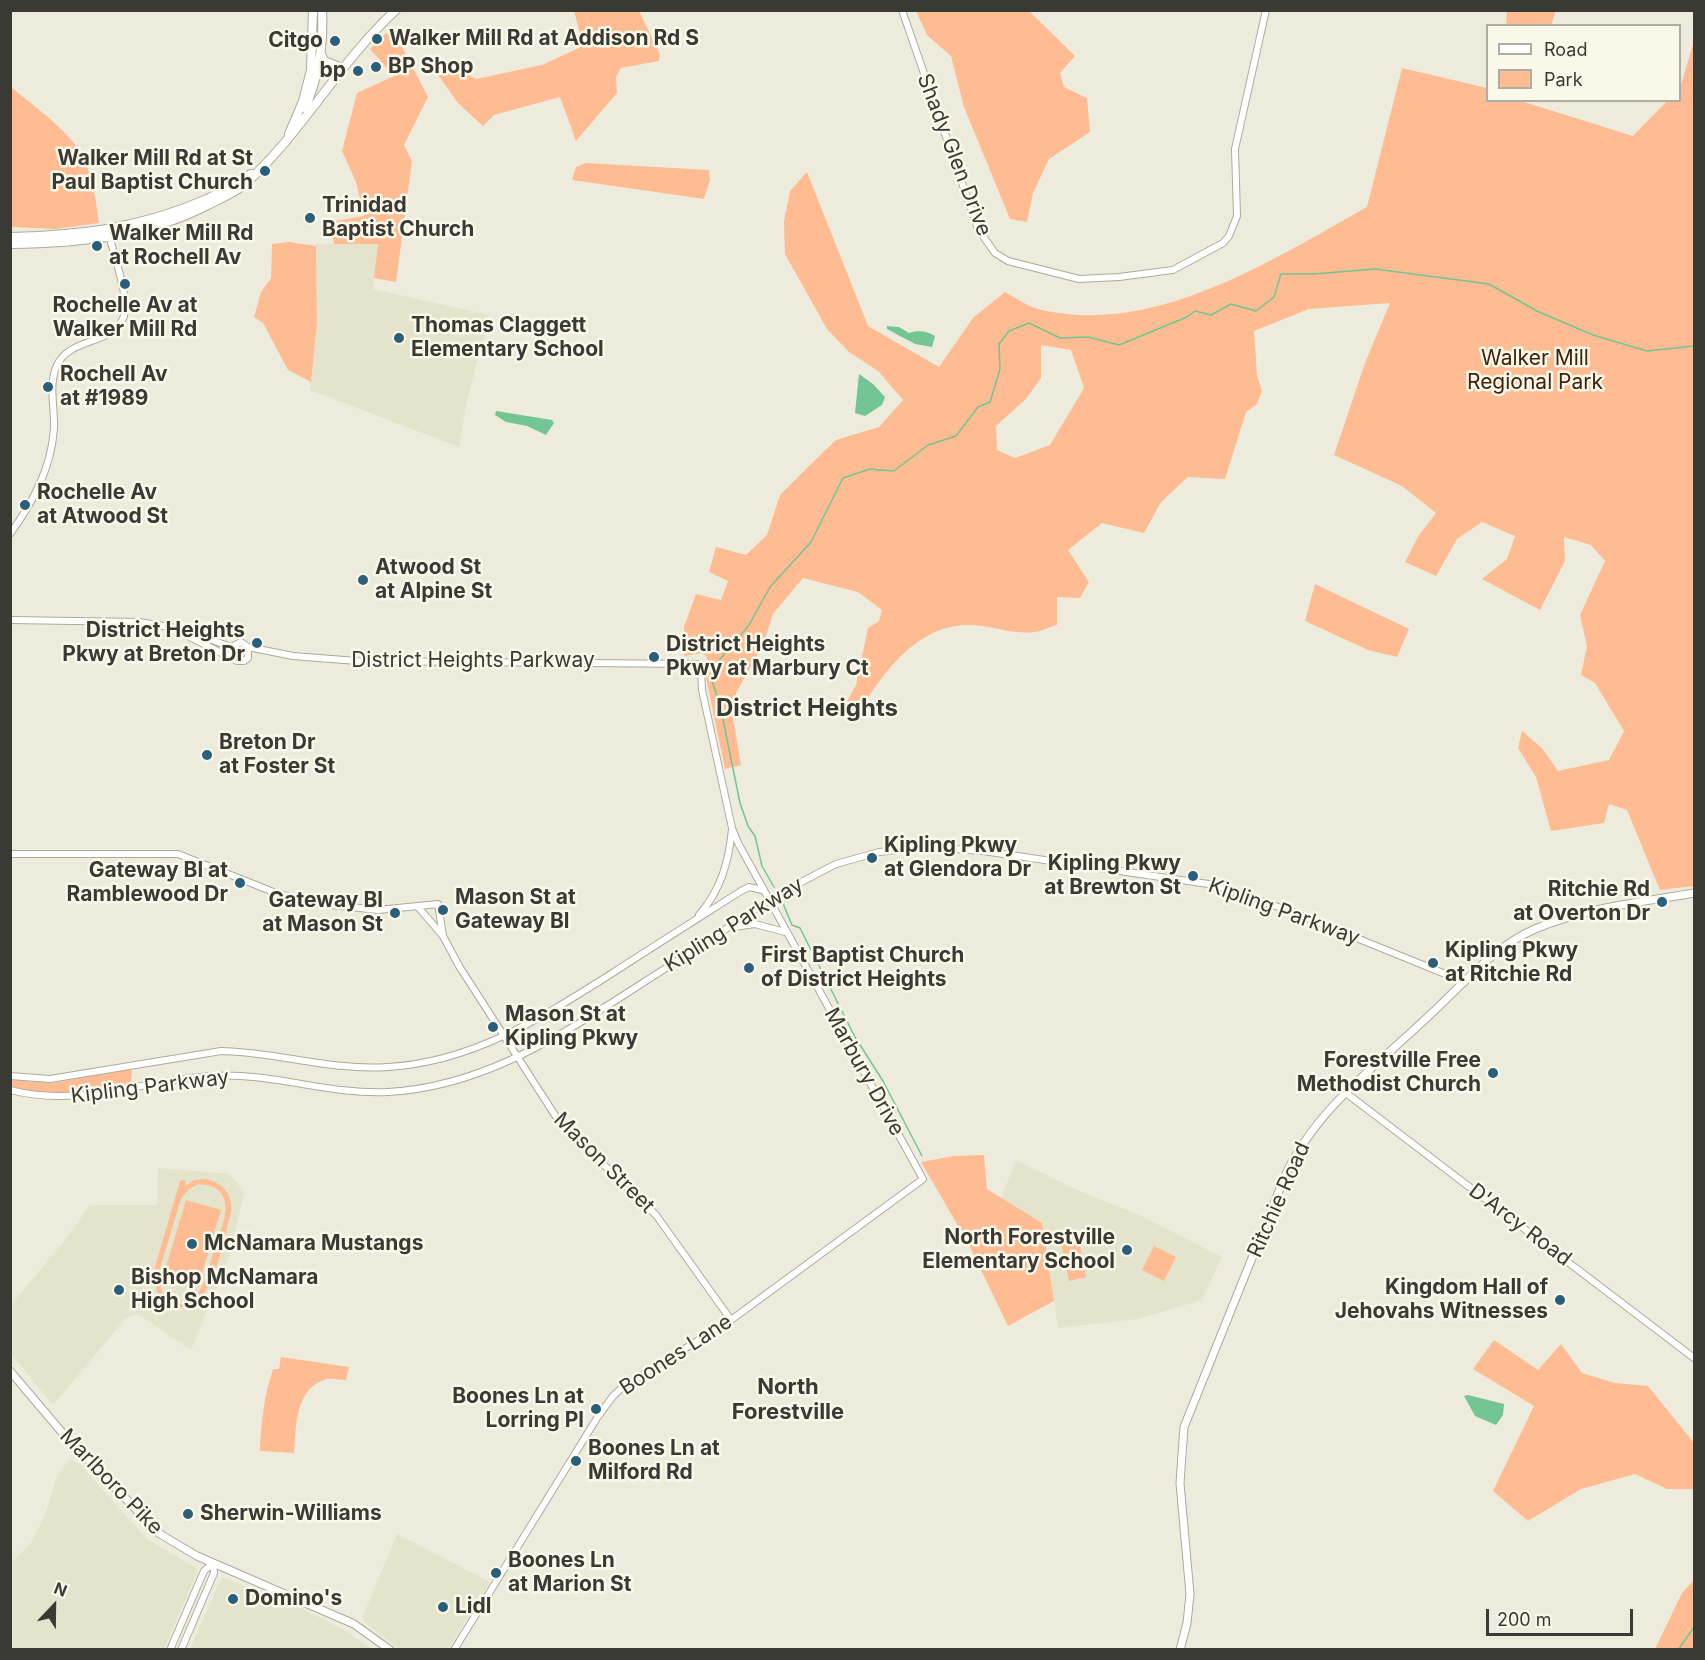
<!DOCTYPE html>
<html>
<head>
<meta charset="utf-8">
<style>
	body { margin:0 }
	#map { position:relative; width:1705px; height:1660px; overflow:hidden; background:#edecdc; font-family:Inter,sans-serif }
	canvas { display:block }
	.frame { position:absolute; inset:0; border:12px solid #3a3a34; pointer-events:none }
	.legend { position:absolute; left:1486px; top:24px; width:195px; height:78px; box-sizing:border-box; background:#faf9e9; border:2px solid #adada1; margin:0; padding:8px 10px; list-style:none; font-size:18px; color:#3a3a34 }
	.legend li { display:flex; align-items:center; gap:12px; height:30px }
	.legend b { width:30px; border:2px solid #adada1 }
	.north { position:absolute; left:24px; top:1576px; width:60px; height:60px; -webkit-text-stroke:4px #faf9e9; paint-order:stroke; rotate:22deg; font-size:16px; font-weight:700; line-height:24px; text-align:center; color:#3a3a34 }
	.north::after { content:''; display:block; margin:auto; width:21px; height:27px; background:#3a3a34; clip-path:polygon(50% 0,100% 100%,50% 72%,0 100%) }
	.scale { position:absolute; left:1486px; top:1609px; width:147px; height:27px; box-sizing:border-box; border:3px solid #3a3a34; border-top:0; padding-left:8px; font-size:18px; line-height:21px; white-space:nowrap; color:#3a3a34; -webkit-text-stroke:4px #faf9e9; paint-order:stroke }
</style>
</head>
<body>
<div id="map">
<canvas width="1705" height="1660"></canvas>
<div class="frame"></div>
<ul class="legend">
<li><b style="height:8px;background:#fff"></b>Road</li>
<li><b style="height:16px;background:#ffbb91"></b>Park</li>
</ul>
<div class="north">N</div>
<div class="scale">200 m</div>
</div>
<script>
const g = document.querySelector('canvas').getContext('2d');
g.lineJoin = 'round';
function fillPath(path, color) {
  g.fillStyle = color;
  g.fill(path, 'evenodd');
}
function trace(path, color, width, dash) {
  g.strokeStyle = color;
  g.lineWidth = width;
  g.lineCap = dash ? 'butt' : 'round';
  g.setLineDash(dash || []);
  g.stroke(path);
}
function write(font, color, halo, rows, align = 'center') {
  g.font = font + ' Inter,sans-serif';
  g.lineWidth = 5;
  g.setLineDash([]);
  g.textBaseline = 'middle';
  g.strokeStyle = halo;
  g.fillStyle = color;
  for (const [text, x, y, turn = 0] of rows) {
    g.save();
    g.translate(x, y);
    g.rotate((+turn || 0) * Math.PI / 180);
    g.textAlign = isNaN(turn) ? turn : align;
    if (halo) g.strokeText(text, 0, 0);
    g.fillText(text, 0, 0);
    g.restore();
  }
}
fillPath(new Path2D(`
	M378 243 373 289 489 315 466 406 459 447 310 390 317 323 316 244Z
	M1016 1160 1077 1190 1141 1216 1222 1257 1202 1300 1137 1319 1058 1328 1042 1223 1001 1198Z
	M158 1168 230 1174 244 1192 231 1251 191 1350 138 1314 126 1318 53 1405 11 1354V1305L62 1244 90 1205H157Z
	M70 1459 82 1467 147 1539 196 1568 197 1573 164 1649H11V1563L31 1543 45 1515 57 1476Z
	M397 1534 490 1582 448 1649H399L364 1621 363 1616Z
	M222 1577 303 1609 344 1630 372 1649H190Z`), '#e4e3cb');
fillPath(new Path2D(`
	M574 11H639L660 54 659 61 621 68 616 77 617 93 576 141 560 97 494 115 483 126 458 103 433 68 459 59 467 74 476 79 542 65 579 48 581 37Z
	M916 11H1029L1075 56 1060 73 1064 87 1087 98 1090 132 1049 159 1033 193 1027 222 1010 219 964 107 951 56 927 35Z
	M1507 11H1556L1551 25H1506Z
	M386 33 398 39 428 97 404 145 412 161 396 282 374 278 378 244H334L330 222 364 216 356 182 342 151 357 93 394 76 370 49Z
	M1694 41V886L1660 890 1627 810 1609 804 1604 823 1551 831 1536 777 1518 748 1522 731 1542 748 1558 771 1609 760 1624 731 1595 683 1581 675 1587 646 1580 615 1605 561 1591 545 1564 537 1565 561 1540 610 1482 579 1507 559 1515 536 1482 522 1457 539 1436 576 1405 562 1419 535 1436 513 1402 486 1334 455 1365 363 1390 303 1309 309 1254 331 1257 375 1262 391 1257 404 1246 412 1225 479 1188 477 1161 502 1144 533 1102 523 1068 550 1089 582 1080 598 1057 597V625C1050 627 1042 631 1035 632 1012 635 989 624 966 625 912 627 879 679 854 720L843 709 856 685 868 628 879 621 882 610 858 592 803 578 773 614 763 645 736 693 733 718 741 765 725 769 705 673 707 657 702 653 684 656V627L696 594 721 600 728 581 709 572 716 547 746 555 767 535 780 495 809 466 836 440 879 427 903 400 878 371 849 352 827 329 785 254 784 222 790 191 807 172 868 326 939 367 973 318 1005 292C1016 298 1030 308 1042 310 1155 336 1272 260 1367 207L1402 68 1487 88 1488 100 1521 101 1633 136 1667 101 1680 100V88ZM1041 345 1071 350 1084 388 1050 445 1015 458 997 450 996 426 1026 399 1041 378Z
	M11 87C34 107 70 130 84 159 93 179 96 201 99 223L55 229 11 227Z
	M586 163 709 170 710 180 704 199 572 180 576 167Z
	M289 242 316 246 317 323 311 382 288 370 263 323 254 317 261 292 271 278 272 244Z
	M1315 584 1409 629 1397 657 1368 650 1305 621Z
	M128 1069 132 1070 131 1086 61 1096 11 1088 10 1080 53 1083Z
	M984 1155 987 1189 1042 1223 1054 1301 1008 1326 968 1243 921 1162 953 1156Z
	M207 1179C224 1184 233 1195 231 1213 223 1239 214 1307 182 1307 172 1308 164 1303 158 1295L153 1274 180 1181 186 1180 185 1186 195 1180ZM196 1185C209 1183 222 1188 225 1202 228 1216 219 1234 215 1247 209 1269 196 1330 162 1292L158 1275 181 1199 188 1190Z
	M186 1200 221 1210 198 1287 163 1277Z
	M1078 1235 1086 1277 1069 1281 1060 1238Z
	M1154 1246 1176 1257 1164 1281 1142 1270Z
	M1494 1340 1538 1370 1561 1344 1582 1373 1615 1383 1648 1386 1694 1443V1489H1667L1635 1474 1581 1489 1528 1521 1493 1491 1534 1406 1473 1369Z
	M281 1357 349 1367 346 1380C341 1380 332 1378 327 1379 295 1387 296 1427 294 1453L260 1451C261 1423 264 1396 273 1369H279Z
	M1694 1580V1649H1655L1682 1593Z`), '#ffbb91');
fillPath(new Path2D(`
	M887 326 899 327 909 333C917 330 928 331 935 336L932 347 915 344 887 329Z
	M859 374 873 384 885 397 882 405 865 416 855 413Z
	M496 411 552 420 554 423 546 435 527 426 506 422 495 415Z
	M1468 1395 1504 1404 1503 1415 1496 1425 1475 1416 1464 1396Z`), '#73c595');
trace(new Path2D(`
	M774 887 762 866 755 836 748 826 740 803 720 705 712 681 717 663 749 625 770 587 811 542 843 478 870 469 894 471 928 445 956 436 978 407 990 402 1000 369 999 344 1009 331 1029 323 1060 338 1088 337 1119 345 1187 317 1195 311 1211 315 1231 304 1256 311 1274 297 1281 274H1314L1375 269 1489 284 1537 311 1593 335 1647 351 1694 346
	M782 901 792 925 800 928 855 1037 883 1081 922 1156
	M1678 1650 1694 1627`), '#73c595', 1.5);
const tertiary = new Path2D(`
	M902 10 978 229 995 253 1008 261 1079 279 1119 277 1173 270 1223 243 1229 236 1237 216 1235 149 1266 10
	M10 534C33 502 51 469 54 429 55 408 48 385 57 365 71 336 114 346 124 316 130 298 113 254 109 234
	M10 620 139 622 182 629 231 647
	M186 635 237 661H244L248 658V647
	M232 658 231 647 241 642 248 647 293 656 357 661 698 664 701 671 702 690 732 828 738 843 923 1179 731 1320 623 1387 613 1396 597 1418 454 1650
	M10 854H178L276 893 313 903 378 910 438 904 443 936 459 966 560 1123 656 1215 731 1320
	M418 907 443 936
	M699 915C721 890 729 861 732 829
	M734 927 755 924 785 932
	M10 1076 50 1079 221 1051C278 1052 330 1071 388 1067 473 1062 541 1018 611 974 654 946 697 919 741 891L749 887 762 890
	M10 1090C80 1108 143 1080 212 1076 271 1072 328 1095 388 1092 478 1087 550 1042 624 995 676 962 728 928 780 893L836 864 879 852 925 847 983 851 1215 885 1290 911 1465 982
	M1346 1093 1694 1358
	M170 1650 204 1571 213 1563
	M181 1650 214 1573 213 1563`);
const secondary = new Path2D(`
	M10 1371 65 1436 160 1534 197 1556 354 1624 390 1650
	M1180 1650 1187 1623 1190 1594 1180 1483 1184 1427 1285 1176C1316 1108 1380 1063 1433 1012 1464 983 1495 946 1535 929 1584 908 1642 902 1694 893`);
const primary = new Path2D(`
	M321 54 324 61 342 68
	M315 71 329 73 341 69
	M305 108C319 76 324 46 322 10
	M289 134 303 101 311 70 313 10
	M10 237C83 235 140 228 207 199 222 192 236 182 251 174
	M10 244C79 243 144 237 206 206 219 199 235 193 246 183 302 133 339 62 396 10`);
trace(tertiary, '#acab9c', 8);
trace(secondary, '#acab9c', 9);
trace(primary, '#acab9c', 10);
trace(tertiary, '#fff', 6);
trace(secondary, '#fff', 7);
trace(primary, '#fff', 8);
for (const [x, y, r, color] of [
	[377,39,6,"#2a5e7a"],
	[335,41,6,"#2a5e7a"],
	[376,67,6,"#2a5e7a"],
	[358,71,6,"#2a5e7a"],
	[265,171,6,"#2a5e7a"],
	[310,218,6,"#2a5e7a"],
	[97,246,6,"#2a5e7a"],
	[125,284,6,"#2a5e7a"],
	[399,338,6,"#2a5e7a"],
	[48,387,6,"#2a5e7a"],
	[25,505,6,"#2a5e7a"],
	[363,580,6,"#2a5e7a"],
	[257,643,6,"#2a5e7a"],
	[654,657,6,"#2a5e7a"],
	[207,755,6,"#2a5e7a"],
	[872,858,6,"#2a5e7a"],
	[1193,876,6,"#2a5e7a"],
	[240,883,6,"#2a5e7a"],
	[1662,902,6,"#2a5e7a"],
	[443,910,6,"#2a5e7a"],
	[395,913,6,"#2a5e7a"],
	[1433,963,6,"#2a5e7a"],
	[749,968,6,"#2a5e7a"],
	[493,1027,6,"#2a5e7a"],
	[1493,1073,6,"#2a5e7a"],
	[192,1244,6,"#2a5e7a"],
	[1127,1250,6,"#2a5e7a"],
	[119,1290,6,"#2a5e7a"],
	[1560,1300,6,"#2a5e7a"],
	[596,1409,6,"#2a5e7a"],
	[576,1461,6,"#2a5e7a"],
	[188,1514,6,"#2a5e7a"],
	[496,1573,6,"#2a5e7a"],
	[233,1599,6,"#2a5e7a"],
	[443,1607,6,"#2a5e7a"]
]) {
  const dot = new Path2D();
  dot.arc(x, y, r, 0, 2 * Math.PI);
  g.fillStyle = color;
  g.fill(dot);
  trace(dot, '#faf9e9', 2);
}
write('bold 21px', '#3a3a34', '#faf9e9', [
	["Walker Mill Rd at Addison Rd S",389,39],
	["Citgo",323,41,"right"],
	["BP Shop",388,67],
	["bp",346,71,"right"],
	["Walker Mill Rd at St",253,159,"right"],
	["Paul Baptist Church",253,183,"right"],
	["Trinidad",322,206],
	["Baptist Church",322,230],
	["Walker Mill Rd",109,234],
	["at Rochell Av",109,258],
	["Rochelle Av at",125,306,"center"],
	["Walker Mill Rd",125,330,"center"],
	["Thomas Claggett",411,326],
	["Elementary School",411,350],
	["Rochell Av",60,375],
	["at #1989",60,399],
	["Rochelle Av",37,493],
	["at Atwood St",37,517],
	["Atwood St",375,568],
	["at Alpine St",375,592],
	["District Heights",245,631,"right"],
	["Pkwy at Breton Dr",245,655,"right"],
	["District Heights",666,645],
	["Pkwy at Marbury Ct",666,669],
	["Breton Dr",219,743],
	["at Foster St",219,767],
	["Kipling Pkwy",884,846],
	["at Glendora Dr",884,870],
	["Kipling Pkwy",1181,864,"right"],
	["at Brewton St",1181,888,"right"],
	["Gateway Bl at",228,871,"right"],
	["Ramblewood Dr",228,895,"right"],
	["Ritchie Rd",1650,890,"right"],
	["at Overton Dr",1650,914,"right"],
	["Mason St at",455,898],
	["Gateway Bl",455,922],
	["Gateway Bl",383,901,"right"],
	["at Mason St",383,925,"right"],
	["Kipling Pkwy",1445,951],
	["at Ritchie Rd",1445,975],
	["First Baptist Church",761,956],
	["of District Heights",761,980],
	["Mason St at",505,1015],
	["Kipling Pkwy",505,1039],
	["Forestville Free",1481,1061,"right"],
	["Methodist Church",1481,1085,"right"],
	["North Forestville",1115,1238,"right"],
	["Elementary School",1115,1262,"right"],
	["McNamara Mustangs",204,1244],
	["Bishop McNamara",131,1278],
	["High School",131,1302],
	["Kingdom Hall of",1548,1288,"right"],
	["Jehovahs Witnesses",1548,1312,"right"],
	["Boones Ln at",584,1397,"right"],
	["Lorring Pl",584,1421,"right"],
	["Boones Ln at",588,1449],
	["Milford Rd",588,1473],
	["Sherwin-Williams",200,1514],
	["Boones Ln",508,1561],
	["at Marion St",508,1585],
	["Domino's",245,1599],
	["Lidl",455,1607]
], 'left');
write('21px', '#3a3a34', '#faf9e9', [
	["Shady Glen Drive",954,155,69],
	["District Heights Parkway",473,661],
	["Kipling Parkway",1284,912,20],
	["Kipling Parkway",734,925,-32],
	["Marbury Drive",864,1072,61],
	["Kipling Parkway",150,1087,-7],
	["Mason Street",604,1163,45],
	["Ritchie Road",1279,1200,-66],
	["D'Arcy Road",1520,1225,37],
	["Boones Lane",676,1355,-33],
	["Marlboro Pike",111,1482,46]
]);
write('21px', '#40220f', '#faf9e9', [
	["Walker Mill",1535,359],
	["Regional Park",1535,383]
]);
write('bold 22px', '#3a3a34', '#faf9e9', [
	["North",788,1387],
	["Forestville",788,1412]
]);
write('bold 24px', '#3a3a34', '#faf9e9', [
	["District Heights",807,709]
]);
</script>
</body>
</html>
